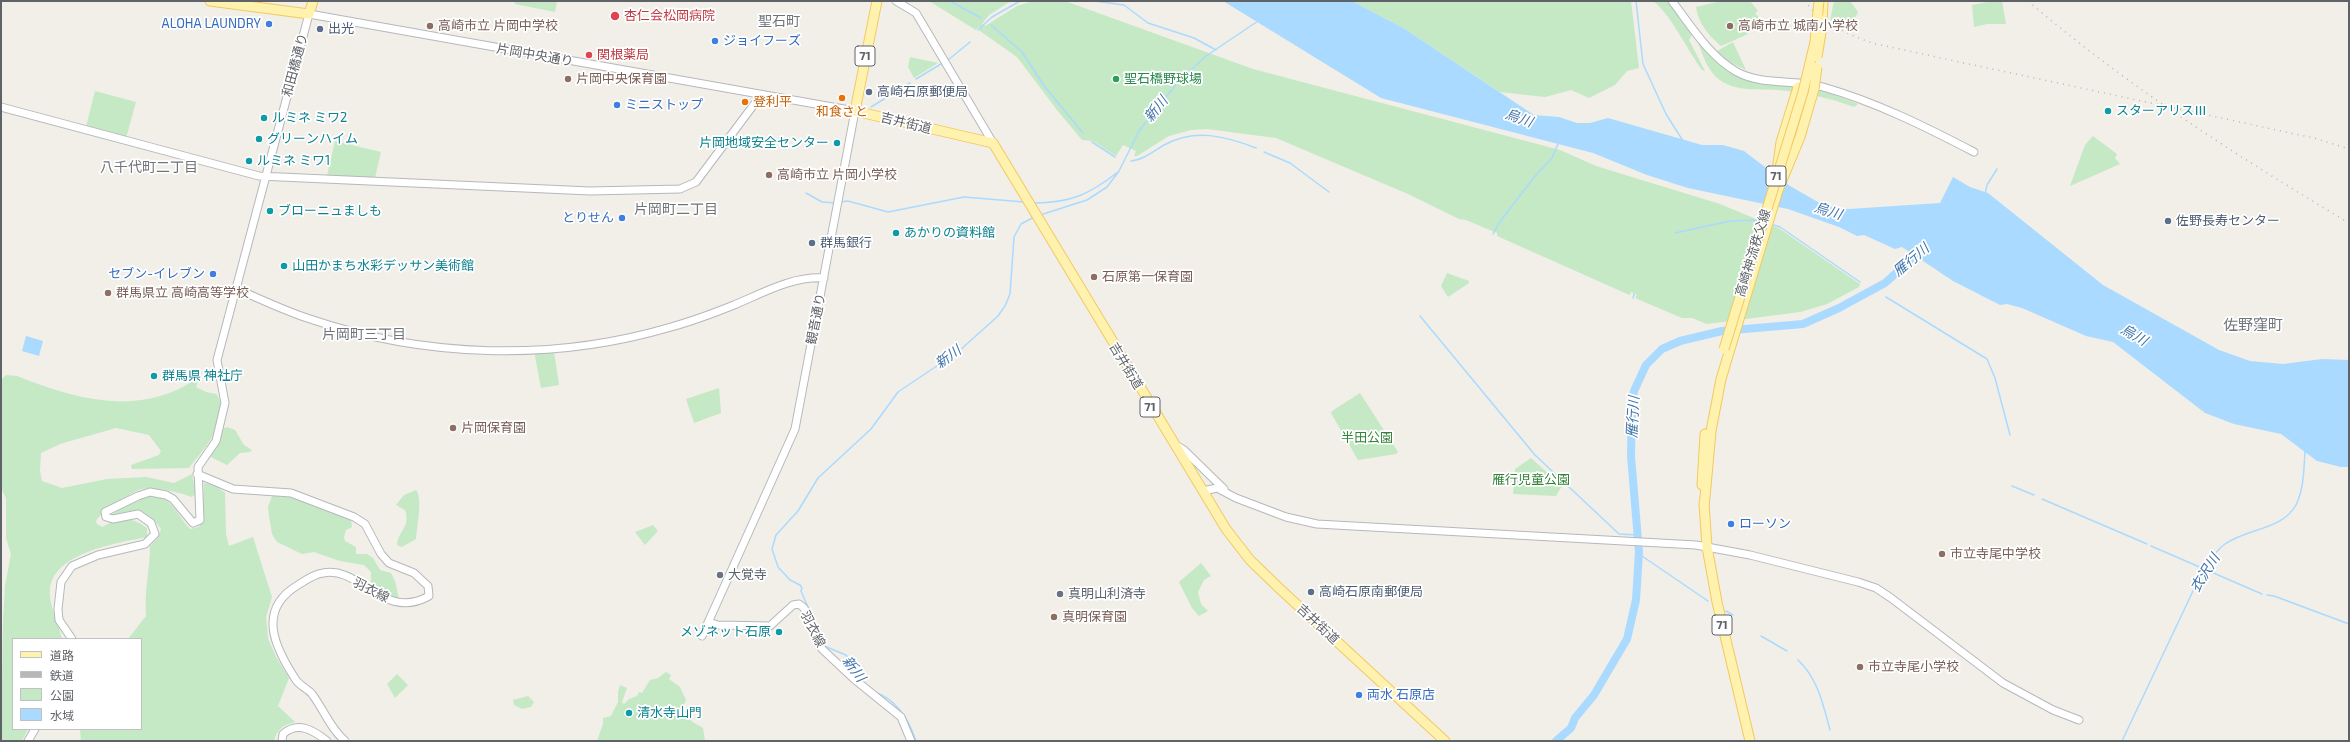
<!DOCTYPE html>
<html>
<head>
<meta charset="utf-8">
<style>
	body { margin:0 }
	#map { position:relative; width:2350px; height:742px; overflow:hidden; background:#f1efe8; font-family:"Exo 2","Noto Sans JP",sans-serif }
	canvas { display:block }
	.frame { position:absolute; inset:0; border:2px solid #5f6368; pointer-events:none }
	.legend { position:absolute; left:12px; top:638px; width:130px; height:92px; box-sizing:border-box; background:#fff; border:1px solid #bfc1c3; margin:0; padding:5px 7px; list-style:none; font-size:12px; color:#5f6368 }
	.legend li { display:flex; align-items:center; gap:8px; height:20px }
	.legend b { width:20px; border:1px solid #bfc1c3 }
</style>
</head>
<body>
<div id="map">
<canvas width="2350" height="742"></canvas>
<div class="frame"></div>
<ul class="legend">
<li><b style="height:5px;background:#fff2af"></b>道路</li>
<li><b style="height:5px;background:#b6b7b8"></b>鉄道</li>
<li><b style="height:11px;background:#c5e8c5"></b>公園</li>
<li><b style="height:11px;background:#aadaff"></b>水域</li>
</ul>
</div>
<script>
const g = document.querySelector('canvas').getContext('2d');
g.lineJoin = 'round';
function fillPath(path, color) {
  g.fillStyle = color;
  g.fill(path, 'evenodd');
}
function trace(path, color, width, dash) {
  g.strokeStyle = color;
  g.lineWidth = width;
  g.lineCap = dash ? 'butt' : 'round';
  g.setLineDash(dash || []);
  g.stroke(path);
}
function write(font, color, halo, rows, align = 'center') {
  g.font = font + ' "Exo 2","Noto Sans JP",sans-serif';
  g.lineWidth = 3.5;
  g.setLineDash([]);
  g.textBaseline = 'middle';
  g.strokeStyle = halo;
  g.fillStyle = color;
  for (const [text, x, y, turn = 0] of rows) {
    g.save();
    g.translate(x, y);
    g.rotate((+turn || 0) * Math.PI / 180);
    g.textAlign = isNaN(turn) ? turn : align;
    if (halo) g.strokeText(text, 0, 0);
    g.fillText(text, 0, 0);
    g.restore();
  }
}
fillPath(new Path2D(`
	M514 1H557L555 12 515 4Z
	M929 1H1011L989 15 982 24 985 26 1017 6 1033 1H1065L1253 69 1560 150 1596 166 1720 204 1780 229 1860 284 1859 287 1827 304 1800 312 1707 324 1692 318H1682L1635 298 1637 295 1631 292 1630 295 1625 293 1497 236V233L1466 220 1459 219 1408 194 1276 138 1207 129 1191 130 1169 136 1137 156H1134L1136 151 1123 145 1116 156 1093 141 1082 140 1057 110 1017 57 980 31 979 27 976 30Z
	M1352 1H1631L1639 68 1627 71 1615 85 1589 98 1571 90 1545 97 1500 92 1405 29Z
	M1653 1H1668L1693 33 1689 40 1705 71 1702 70C1688 51 1670 13 1653 1Z
	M1721 1H1750L1758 11 1755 13 1763 23 1746 35 1721 46C1709 36 1698 23 1696 7Z
	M1834 1H1850L1858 12 1848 31 1830 21Z
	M1992 1H2002L2006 24H1987L1974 27 1972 5Z
	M1699 41 1728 69 1829 93 1858 104 1854 107C1833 99 1811 94 1788 91 1763 87 1728 96 1711 71 1705 63 1702 52 1698 43Z
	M1733 42 1746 70 1730 62 1717 51Z
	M910 57 938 63 914 78 908 67Z
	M95 91 136 102 127 135 124 138 86 127Z
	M2093 136 2117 154 2115 158 2120 164 2070 186 2085 145Z
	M335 141 381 152 374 182 326 180Z
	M1447 273 1469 281V283L1448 297 1441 286Z
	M554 352 559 385 541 388 535 356 536 353Z
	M6 375 17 376C77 400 142 418 199 377L196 387 206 392 216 394C234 416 203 451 189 468L132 469 131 465 159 455 161 451 149 435 116 428 60 444 41 453 40 471 42 481 62 488 107 479 146 477 174 483 192 474 196 493 192 497C178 492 157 487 142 489 133 491 99 513 96 521L97 524 102 527C120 517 131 516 147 528V537C118 543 55 552 50 588 48 605 59 623 62 639H13V729H28L22 741H1L3 621 5 586 11 554 6 538V498L1 488V380Z
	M719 388 721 413 694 423 686 399Z
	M1360 393 1398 452 1396 454 1358 460 1331 413 1332 411Z
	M227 427 235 430 244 445 252 450 250 452 240 453 227 465 209 456 218 444 224 428Z
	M1531 458 1562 486 1556 496 1513 494 1515 469Z
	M204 483 215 485 225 493 226 534 229 546 253 537 272 597 266 617 268 638 276 657 289 678 278 706 295 722C283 725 277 729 274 741H81L80 729H141V639H128L146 616C144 592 150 570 150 546L158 538 161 529C145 507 135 509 111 515 127 505 149 487 168 502 177 509 182 521 190 529L199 527 203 519Z
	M416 490C423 498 417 526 416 539L402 547 397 545C398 530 411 528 405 510L396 505 404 495Z
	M281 495 304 501 351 520 352 527 346 530 344 537 345 541 356 547V554H367L373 558 380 570 391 573 395 581 399 599 381 593 371 582V572L364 565 340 561 314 552 302 554 277 542 272 534 269 516 268 507 272 496Z
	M653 525 658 531 645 545 635 532Z
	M1201 563 1211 576 1204 580 1198 592 1201 604 1208 611 1199 616 1192 608 1179 582Z
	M666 672 671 675 669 679 680 687 686 700 683 707 689 711 691 721 703 728 705 741H597L603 724V718L611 716 618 702V692L620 685 627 688 622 702 624 704 629 699 637 696 639 692 642 693 650 680 658 678Z
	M397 674 408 685 395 698 387 684Z
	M528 696 534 702 531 707 522 709 514 705 513 700Z`), '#c5e8c5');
fillPath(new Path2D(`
	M1223 1H1352L1405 29 1534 115 1559 117 1577 123H1590L1608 118 1702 145H1723L1744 151 1790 186 1825 206 1849 209 1940 203 1953 177 1970 187 1988 193 2103 285 2219 350 2250 361 2283 364 2322 359 2349 360V467H2341L2317 461 2281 434 2234 424 2205 413 2113 342 2086 336 2022 308 2007 304 2000 305 1953 281 1902 247 1895 249 1864 235 1857 236 1839 227 1788 209 1688 188 1647 175 1593 153 1381 98Z
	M26 336 43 341 39 356 22 351Z`), '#aadaff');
trace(new Path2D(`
	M950 1 981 18
	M1094 1 1124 5 1148 23 1194 38 1216 50
	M1636 1 1643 64 1666 114 1683 141
	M991 25 1022 52 1045 87 1083 133
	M978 30 992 17 1020 1
	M948 60 970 42
	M916 79 941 64
	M871 107 910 83
	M1092 142 1115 157
	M1264 152 1290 163 1329 192
	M1131 161C1143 160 1154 151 1164 145 1195 128 1225 136 1256 148
	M806 193 822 202 836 203
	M1985 194 1987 185 1997 169
	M840 202 848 201 888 212 964 197 1024 202
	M1034 203C1071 203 1090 194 1118 172
	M1040 215 1087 200 1107 187 1119 171 1139 131 1178 82 1206 56 1258 21
	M1770 224 1780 227 1860 282
	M1675 233 1730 221 1759 220
	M1493 234 1499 223 1535 176 1552 158 1558 144
	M1886 297 1987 359 1995 378 2010 435
	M1633 298 1634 294
	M1420 316 1535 455 1619 534 1637 535
	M2012 486 2034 495
	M2042 499 2147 544
	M2151 546 2262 594
	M1639 554 1708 601
	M2267 595 2274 596 2349 624
	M1726 611 1733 615
	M814 621 801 591 802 588 800 585 790 580 778 567 772 549 776 535 798 511 818 478 871 429 898 392 959 351 998 316 1005 306 1010 294 1014 237 1021 224 1034 217
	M1761 636 1787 651
	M824 646 846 655 852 662 856 676
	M1798 660C1818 679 1823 704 1830 730
	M875 692C897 700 909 720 916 741
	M2122 741 2202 572C2209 562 2215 551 2225 544 2248 528 2282 530 2296 505 2304 489 2304 468 2305 450`), '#aadaff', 1.5);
trace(new Path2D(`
	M1556 741 1571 728 1575 718 1594 695 1627 639 1636 600 1639 552 1631 456 1632 405 1634 391 1646 365 1662 349 1680 341 1722 331 1803 324 1839 308 1885 283 1923 249`), '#aadaff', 8);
const minor = new Path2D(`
	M896 1 916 13 993 143
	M1672 1C1691 26 1709 56 1737 72 1763 86 1796 79 1823 87 1876 102 1926 127 1974 152
	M1 107 259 176 590 191 680 189 696 182 761 95
	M237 289C260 299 283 310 307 318 424 358 553 362 671 327 693 321 714 313 734 305 763 293 792 276 824 278
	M1176 445 1184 450 1224 489
	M197 474 233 489 291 493 354 517 365 524 381 554 389 563 414 573 428 586 429 596C383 622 360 565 323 573 314 574 306 580 298 585 256 610 275 648 296 680 300 686 308 689 312 694 324 710 330 728 345 741
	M1203 491 1217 488 1236 498 1286 517 1317 524 1696 545 1750 555 1858 582 1876 588 1891 598 2003 683 2053 710 2079 720
	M708 622 718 625 770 626 793 605 799 604 804 608 822 649 854 679 901 717 911 741
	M72 639 59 620 58 609 61 582 72 566 98 555 145 544 155 534 151 523 138 514 113 519 106 517 105 512 138 496 150 492 166 495 173 499 193 523 200 520 198 467 216 441 225 403 217 360 309 14 855 111 795 429 702 636
	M28 741 35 729
	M282 741 283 734C298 721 313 730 327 741`);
const major = new Path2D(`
	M210 1 309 14 313 1
	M877 1 855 111 993 143 1226 529 1250 560 1280 589 1445 741
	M1822 28 1823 1
	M1777 171 1781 142 1798 87
	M1702 485 1705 434
	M1704 503 1707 547 1717 602 1750 741
	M1704 508 1711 431 1721 379 1778 190 1800 137 1814 89`);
trace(minor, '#b5b8bc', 9);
trace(major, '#f2c960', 11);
trace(minor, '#fff', 7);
trace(major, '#fff2af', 9);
trace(new Path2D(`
	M1804 1C1824 23 1849 36 1876 44L2314 138 2349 149
	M2028 1C2127 86 2237 156 2349 223`), '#b6b7b8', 1.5, [1, 5]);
const majorBridge = new Path2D(`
	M1817 57 1823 20
	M1814 89 1817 67
	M1724 349 1803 92 1815 42 1819 1`);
trace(majorBridge, '#f2c960', 11, []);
trace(majorBridge, '#fff2af', 9);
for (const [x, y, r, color] of [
	[615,16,5,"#e0444e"],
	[269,24,4,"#3f7fe0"],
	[430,26,4,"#8d6e63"],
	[1730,26,4,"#8d6e63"],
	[320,29,4,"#5c6f8a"],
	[715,41,4,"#3f7fe0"],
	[589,55,4,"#e0444e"],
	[568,79,4,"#8d6e63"],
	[1116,79,4,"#2e9e5b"],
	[869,92,4,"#5c6f8a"],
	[842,98,4,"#e8710a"],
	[745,102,4,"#e8710a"],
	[617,105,4,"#3f7fe0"],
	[2108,111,4,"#0f9aa8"],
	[264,118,4,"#0f9aa8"],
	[259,139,4,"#0f9aa8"],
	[837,143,4,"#0f9aa8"],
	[249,161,4,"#0f9aa8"],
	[769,175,4,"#8d6e63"],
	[270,211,4,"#0f9aa8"],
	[622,218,4,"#3f7fe0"],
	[2168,221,4,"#5c6f8a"],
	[896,233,4,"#0f9aa8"],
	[812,243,4,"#5c6f8a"],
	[284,266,4,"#0f9aa8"],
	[213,274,4,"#3f7fe0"],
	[1094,277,4,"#8d6e63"],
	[108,293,4,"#8d6e63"],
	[154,376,4,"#0f9aa8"],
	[453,428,4,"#8d6e63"],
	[1731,524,4,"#3f7fe0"],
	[1942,554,4,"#8d6e63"],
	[720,575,4,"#6b7280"],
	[1311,592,4,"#5c6f8a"],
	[1060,594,4,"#6b7280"],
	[1054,617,4,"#8d6e63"],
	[779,632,4,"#0f9aa8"],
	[1860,667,4,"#8d6e63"],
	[1359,695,4,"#3f7fe0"],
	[629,713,4,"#0f9aa8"]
]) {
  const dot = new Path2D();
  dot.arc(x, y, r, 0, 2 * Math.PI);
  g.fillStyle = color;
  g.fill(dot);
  trace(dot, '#fff', 1.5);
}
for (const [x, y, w] of [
	[865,56,20],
	[1776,176,20],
	[1150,407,20],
	[1722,625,20]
]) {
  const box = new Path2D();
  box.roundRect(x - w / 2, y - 10, w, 20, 3);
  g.fillStyle = '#fff';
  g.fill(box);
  trace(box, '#5f6368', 1);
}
write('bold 12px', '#5f6368', null, [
	["71",865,56],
	["71",1776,176],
	["71",1150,407],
	["71",1722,625]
]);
write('13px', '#be3a42', '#fff', [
	["杏仁会松岡病院",624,16],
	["関根薬局",597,55]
], 'left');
write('13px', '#366cbe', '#fff', [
	["ALOHA LAUNDRY",261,24,"right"],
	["ジョイフーズ",723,41],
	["ミニストップ",625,105],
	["とりせん",614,218,"right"],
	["セブン-イレブン",205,274,"right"],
	["ローソン",1739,524],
	["両水 石原店",1367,695]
], 'left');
write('13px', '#785e54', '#fff', [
	["高崎市立 片岡中学校",438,26],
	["高崎市立 城南小学校",1738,26],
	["片岡中央保育園",576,79],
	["高崎市立 片岡小学校",777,175],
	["石原第一保育園",1102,277],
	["群馬県立 高崎高等学校",116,293],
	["片岡保育園",461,428],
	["市立寺尾中学校",1950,554],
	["真明保育園",1062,617],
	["市立寺尾小学校",1868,667]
], 'left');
write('13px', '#4e5e75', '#fff', [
	["出光",328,29],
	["高崎石原郵便局",877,92],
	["佐野長寿センター",2176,221],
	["群馬銀行",820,243],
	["高崎石原南郵便局",1319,592]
], 'left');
write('13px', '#5f6368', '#fff', [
	["片岡中央通り",535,55,10],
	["和田橋通り",295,65,-75],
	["吉井街道",906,123,14],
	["高崎神流秩父線",1753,253,-73],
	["観音通り",816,319,-79],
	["吉井街道",1126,366,59],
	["羽衣線",371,590,27],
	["吉井街道",1318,624,43],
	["羽衣線",813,629,63]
]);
write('13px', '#27864d', '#fff', [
	["聖石橋野球場",1124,79]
], 'left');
write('13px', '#c56008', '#fff', [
	["登利平",753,102],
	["和食さと",842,112,"center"]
], 'left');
write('13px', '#0d838f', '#fff', [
	["スターアリスⅢ",2116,111],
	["ルミネ ミワ2",272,118],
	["グリーンハイム",267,139],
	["片岡地域安全センター",829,143,"right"],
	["ルミネ ミワ1",257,161],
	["ブローニュましも",278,211],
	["あかりの資料館",904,233],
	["山田かまち水彩デッサン美術館",292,266],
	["群馬県 神社庁",162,376],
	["メゾネット石原",771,632,"right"],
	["清水寺山門",637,713]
], 'left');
write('13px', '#348238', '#fff', [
	["半田公園",1367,438],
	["雁行児童公園",1531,480]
]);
write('13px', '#5b616d', '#fff', [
	["大覚寺",728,575],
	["真明山利済寺",1068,594]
], 'left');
write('14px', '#70757a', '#fff', [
	["聖石町",779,21],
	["八千代町二丁目",149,167],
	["片岡町二丁目",676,209],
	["片岡町三丁目",364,334]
]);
write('italic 14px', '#4174aa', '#fff', [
	["新川",1156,109,-51],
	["烏川",1519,118,19],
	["烏川",1828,211,17],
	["雁行川",1911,260,-40],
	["烏川",2134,335,30],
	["新川",948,357,-36],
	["雁行川",1633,417,-87],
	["衣沢川",2205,573,-58],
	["新川",854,669,53]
]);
write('15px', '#70757a', '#fff', [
	["佐野窪町",2253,325]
]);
</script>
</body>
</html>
